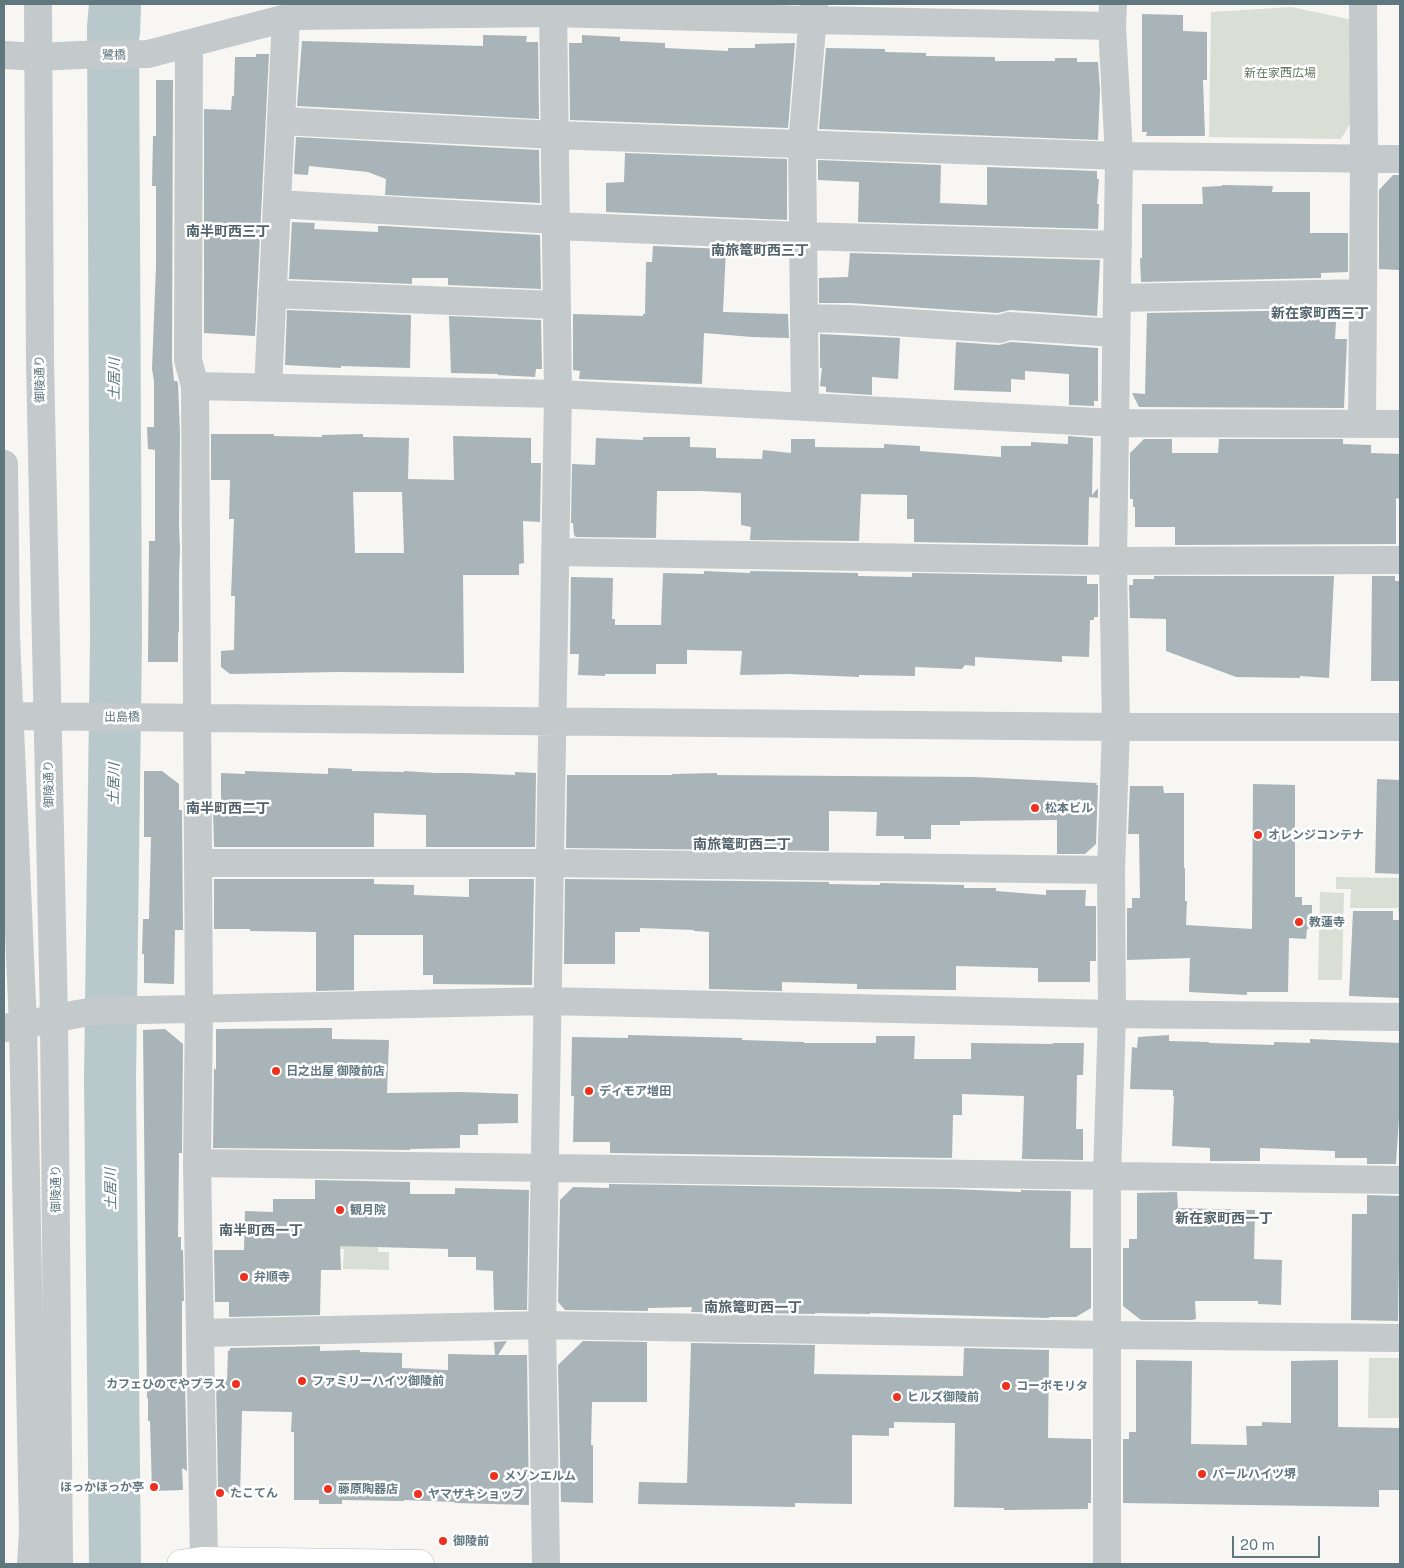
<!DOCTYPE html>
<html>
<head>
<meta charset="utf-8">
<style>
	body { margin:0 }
	#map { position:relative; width:1404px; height:1568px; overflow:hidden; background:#f7f6f3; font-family:"Public Sans",sans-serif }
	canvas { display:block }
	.frame { position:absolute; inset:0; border:5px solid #607780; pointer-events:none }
	.scale { position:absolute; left:1232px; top:1536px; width:88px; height:22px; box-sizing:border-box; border:2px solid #607780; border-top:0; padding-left:6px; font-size:15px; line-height:18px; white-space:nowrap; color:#607780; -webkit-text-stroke:4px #fff; paint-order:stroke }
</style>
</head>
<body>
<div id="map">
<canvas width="1404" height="1568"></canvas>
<div class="frame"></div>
<div class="scale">20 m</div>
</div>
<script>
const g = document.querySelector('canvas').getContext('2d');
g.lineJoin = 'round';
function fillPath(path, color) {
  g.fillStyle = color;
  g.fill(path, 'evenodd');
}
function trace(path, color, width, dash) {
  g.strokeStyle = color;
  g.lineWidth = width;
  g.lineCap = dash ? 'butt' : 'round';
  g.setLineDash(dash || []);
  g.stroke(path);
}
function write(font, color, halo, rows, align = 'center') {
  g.font = font + ' "Public Sans","Noto Sans JP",sans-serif';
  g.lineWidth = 5;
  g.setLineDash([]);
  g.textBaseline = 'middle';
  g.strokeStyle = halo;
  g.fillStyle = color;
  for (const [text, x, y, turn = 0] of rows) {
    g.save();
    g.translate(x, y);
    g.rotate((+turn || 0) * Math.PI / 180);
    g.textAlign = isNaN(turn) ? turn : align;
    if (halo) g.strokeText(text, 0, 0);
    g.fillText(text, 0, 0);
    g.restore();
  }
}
fillPath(new Path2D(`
	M1292 7 1352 20 1350 124 1341 139 1209 137 1211 12Z
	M1336 877 1400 878V917H1399L1398 908H1350L1351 889H1336Z
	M1320 892 1344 893 1342 980H1318Z
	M379 1237 378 1252H389V1270L343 1269 344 1249 326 1248Z
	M1369 1358H1400V1418H1368Z`), '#d9dfd4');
fillPath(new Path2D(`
	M96 4H141L140 36 94 38Z`), '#b9c9cb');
trace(new Path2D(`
	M115 4 113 27 116 639 110 1079 115 1564`), '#b9c9cb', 52);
fillPath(new Path2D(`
	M1142 14 1183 15V31L1207 32V80H1203L1205 136H1146L1147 132H1142Z
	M483 35 527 36 526 42H538L539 119 297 106 302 41 483 46Z
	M582 35 620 37V41L665 43V48L728 51V48H755V44L795 43 788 128 570 120 569 43H582Z
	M826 48 885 49V52L926 53V56L995 57V61H1055V58H1077V62H1098L1100 90 1098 140 819 129Z
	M256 54H269L255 336 204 333V109L231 110 232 96H234L235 57H256Z
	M156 80H173L172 360 174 381H177L178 383 180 434 179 526 180 550 179 574V633L178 632V662H148L149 541H155V450L148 449 147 427H154V381L152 369 156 266V186H152L153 136H156Z
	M296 137 539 150 540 203 385 195 386 179 368 172 309 166 308 175 294 174Z
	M625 153 787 159V220L606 212V183L624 182Z
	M818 160 941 165 940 203 987 205V167L1097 171V179H1099L1097 204H1099L1098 229 858 222 859 182 818 180Z
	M1393 175H1400V270L1379 269V190Z
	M1222 185 1273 186 1272 192H1310V233H1348V272L1321 273V278L1141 282 1140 258H1142V204H1203L1202 187 1222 186Z
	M292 222 315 223 314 229 378 232V226H384L540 235 541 289 448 285V278H412V284L289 279Z
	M653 246 726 249 723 312 788 314 789 338 752 337 704 333 702 384 579 379 580 371 573 370V314L643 316V314H645L646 262H652Z
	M850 253 1100 260 1097 316 1010 310 998 313 850 303H819V278L848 277Z
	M287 310 411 315 410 368 341 366V368L285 365Z
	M1320 310V322H1336L1335 339H1347L1344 408 1139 407 1132 393 1145 394 1147 313Z
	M449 316 541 320 542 369H536L535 377 498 375V374L451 373Z
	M820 334 900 338 898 379 872 377V395L826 392V387L820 386 822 368H820Z
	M956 342 999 345 1011 342 1098 348V401H1094V406L1069 405V374L1025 371V380L1011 379V392L954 390Z
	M211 434H274V436L322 437V435L363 434V437L409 438 408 479 454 480 453 436 531 438V463H541L540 522 523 521 524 563 519 564V575H463L464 673 337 672 230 674 221 667V651L234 650 235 596H231L234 519H229L230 480H211ZM353 492H402L404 553H355Z
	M1068 436 1093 438 1092 495 1098 488V498L1089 497 1088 545 914 542V519H907V495L861 494 859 541 750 540 751 527 741 525V493L700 491H657L656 538 576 537 574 535 573 523H571L572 464 595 465 596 438 643 440V437H690V447L716 448V458L762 459 763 450 791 453V439H815V447L884 448V444L920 446V451L1001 457V446H1031V442L1068 444Z
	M1144 439H1172V453H1218L1219 439H1343V444L1371 445V453L1400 454V499L1396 498V544L1175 545V527H1135V507H1133V499H1130V453Z
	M704 571 750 573V571L858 573V576L912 577V573L1087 576V584H1098V617H1094V620H1090L1089 657 1062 656V662L975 657V666L965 665 962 669 915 667V676L859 675V677L788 674 740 675 742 651 687 650V664H656V674H605V676L578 675 579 654H570L571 577 613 578 612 619H615V625H661L663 573 704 574Z
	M1154 576H1334L1329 678 1300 676V678L1236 677 1166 651V619L1130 618 1129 585H1133V579H1154Z
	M1372 576H1395V581H1400V681H1371Z
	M328 768 352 769V771L404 772V771L435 773H466L515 775V772L536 773 535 847H426V815L374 813V847H214L213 810H221V773L245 774V771L328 774Z
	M144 771H162L179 784V810H182L183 930H175L174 984 144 983V954H142L143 919H149L151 837H144Z
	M717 773V775L974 777 1097 783 1096 785H1098L1096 844 1085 854H1057V820L960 821V825H931V839H904V836H876L877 812 829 811V851L566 848 567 775H672V774Z
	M1377 779 1400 780V874L1375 873Z
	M1253 784 1295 785V897H1302V905H1312V929H1307L1306 939 1289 938 1288 992H1247V995L1189 992 1190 958 1127 960V908H1132V898H1140L1139 834H1128L1130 786H1163L1164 793H1184V868H1185V901H1187L1186 925 1252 929Z
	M214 879H374V884L414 885V895L469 897V879H534L532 985 433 984V975H423V935H354V990L316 991V932L250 931V929H214Z
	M565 879 829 882V884L880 885V883L964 885V888H996V891L1046 895V890H1086L1085 906H1096V961H1090V982H1038V968L956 966V990L857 989V984L782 982V991L709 989V932L694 931V930L640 928V932H615V964H564Z
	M1353 911H1393V920H1400V998L1349 996Z
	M332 1028V1039L389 1040 387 1093 460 1092 518 1094V1123L478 1124V1135H460V1148L410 1149V1150L213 1148 214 1068 216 1070V1029Z
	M165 1029 183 1044 182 1153H179L178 1237H181V1250H183L184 1301H182V1380H185L187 1471 182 1468 183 1490 152 1491 150 1421H148V1398H147L143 1030Z
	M628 1035 742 1038V1040L804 1042V1043H876V1036H915L914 1059H971V1043L1053 1044V1043H1084L1083 1075H1077L1076 1129H1083V1160L1022 1159 1024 1096 962 1094V1115H953L952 1158 610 1153V1142H573L574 1096H571L572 1037 628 1038Z
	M1169 1035V1041L1209 1042V1043L1274 1045V1042L1310 1043V1039L1400 1043V1102L1396 1164H1367V1158H1335V1151L1260 1148V1161H1210V1148L1172 1146 1174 1096H1173V1090L1130 1089 1132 1047 1137 1048 1138 1037Z
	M315 1180 410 1182V1194H455V1188L529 1190 527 1310H494L493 1271 476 1270V1257H448V1249L340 1246 341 1270H321L320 1315 229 1317V1302H215L214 1250H244L245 1211 273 1212V1199H315Z
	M609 1184 952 1189 1021 1192V1190L1071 1191 1070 1248H1091V1308L1076 1317H1049V1318L870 1313V1314L815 1313V1314L691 1312 692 1307 648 1308V1311L565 1310 558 1302 560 1200 573 1187 609 1188Z
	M1177 1192 1178 1208 1255 1210 1254 1259 1282 1260 1281 1305 1258 1304V1301H1195L1196 1319 1192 1320H1141L1123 1306V1248H1129V1239H1137V1193Z
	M1367 1195 1400 1196 1398 1321 1351 1320 1352 1214H1367Z
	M507 1341 498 1355H527L529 1505 455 1503V1502L404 1500V1501L342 1500V1504H319V1500H294V1432H291L292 1412 242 1411 240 1499 218 1487 216 1380H227L228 1350 230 1351V1348L320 1346V1351L360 1350V1352L402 1353V1368L448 1370V1354L495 1355 494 1342Z
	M583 1341 647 1342V1402H592L591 1445H593V1503L561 1502 558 1365Z
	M691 1343 815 1345 814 1374 963 1376 964 1348 1049 1350 1048 1438 1091 1439V1503H1088V1509L1004 1510V1508L954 1507 955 1423 894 1422V1428H889V1436L852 1435V1504L795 1503V1507L638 1504 639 1482 687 1483Z
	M1136 1360 1192 1361 1191 1444 1247 1445 1246 1426H1262V1422L1291 1423V1361L1338 1360V1427L1400 1428V1490H1379V1507L1123 1503V1439H1129V1432H1136Z`), '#a8b4b7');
const major = new Path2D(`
	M181 1564 204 1561 420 1564`);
trace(major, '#b5bbbe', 29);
trace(new Path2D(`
	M38 4 40 361 54 1019 59 1564
	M189 44 188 360 195 386 199 1009 197 1163 204 1561
	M4 55 39 57 80 55 148 54 294 16 553 13 812 20 1112 26
	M281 121 555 135 1119 156 1400 159
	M277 204 556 220
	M556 226 803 236 1118 245
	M272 294 557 305
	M1117 298 1363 293 1364 159 1363 4
	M804 318 849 319 1000 329 1009 326 1116 333
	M195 386 558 394 1115 423 1400 424
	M268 388 286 18
	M805 407 802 145 814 4
	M1362 423 1363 293
	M4 464 6 636 23 1025 33 1531 31 1564
	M555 552 1113 561 1400 560
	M9 716 1116 727H1400
	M198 863H550L1111 870
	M4 1028C35 1024 65 1015 97 1011L547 1001 1112 1014 1400 1017
	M197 1163 1400 1180
	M200 1333 542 1325 1106 1335 1400 1338
	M546 1564 542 1325 558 394 553 4
	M1107 1564V1175L1112 1014 1111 870 1116 727 1113 561 1119 156 1112 26 1113 4`), '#c4c9cb', 28);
trace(major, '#fff', 28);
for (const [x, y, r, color] of [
	[1035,808,5,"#ec311e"],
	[1258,835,5,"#ec311e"],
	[1299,922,5,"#ec311e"],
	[276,1071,5,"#ec311e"],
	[589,1091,5,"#ec311e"],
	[340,1210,5,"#ec311e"],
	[244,1277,5,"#ec311e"],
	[302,1381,5,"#ec311e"],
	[236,1384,5,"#ec311e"],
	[1006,1386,5,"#ec311e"],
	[897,1397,5,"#ec311e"],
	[1202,1474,5,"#ec311e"],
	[494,1476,5,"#ec311e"],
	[154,1487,5,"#ec311e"],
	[328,1489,5,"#ec311e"],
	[220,1493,5,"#ec311e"],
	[418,1494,5,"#ec311e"],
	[443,1541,5,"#ec311e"]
]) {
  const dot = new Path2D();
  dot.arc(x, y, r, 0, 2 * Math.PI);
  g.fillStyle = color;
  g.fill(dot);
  trace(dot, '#fff', 2);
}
write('12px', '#607780', '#fff', [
	["鷺橋",114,55],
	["御陵通り",40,379,-91],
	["出島橋",122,717],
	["御陵通り",49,784,-91],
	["御陵通り",56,1189,-90]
]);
write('12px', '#67785f', '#fff', [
	["新在家西広場",1280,73]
]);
write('bold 12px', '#607780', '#fff', [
	["松本ビル",1045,808],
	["オレンジコンテナ",1268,835],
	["教蓮寺",1309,922],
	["日之出屋 御陵前店",286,1071],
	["ディモア増田",599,1091],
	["観月院",350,1210],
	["弁順寺",254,1277],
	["ファミリーハイツ御陵前",312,1381],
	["カフェひのでやプラス",226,1384,"right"],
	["コーポモリタ",1016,1386],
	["ヒルズ御陵前",907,1397],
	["パールハイツ堺",1212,1474],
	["メゾンエルム",504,1476],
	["ほっかほっか亭",144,1487,"right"],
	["藤原陶器店",338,1489],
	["たこてん",230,1493],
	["ヤマザキショップ",428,1494],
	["御陵前",453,1541]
], 'left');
write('bold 14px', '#52636b', '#fff', [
	["南半町西三丁",228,232],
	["南旅篭町西三丁",760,251],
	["新在家町西三丁",1320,314],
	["南半町西二丁",228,809],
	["南旅篭町西二丁",742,845],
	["新在家町西一丁",1224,1219],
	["南半町西一丁",261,1231],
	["南旅篭町西一丁",753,1308]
]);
write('italic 14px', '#5b777c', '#fff', [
	["土居川",115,379,-90],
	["土居川",114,784,-89],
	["土居川",111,1189,-91]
]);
</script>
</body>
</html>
